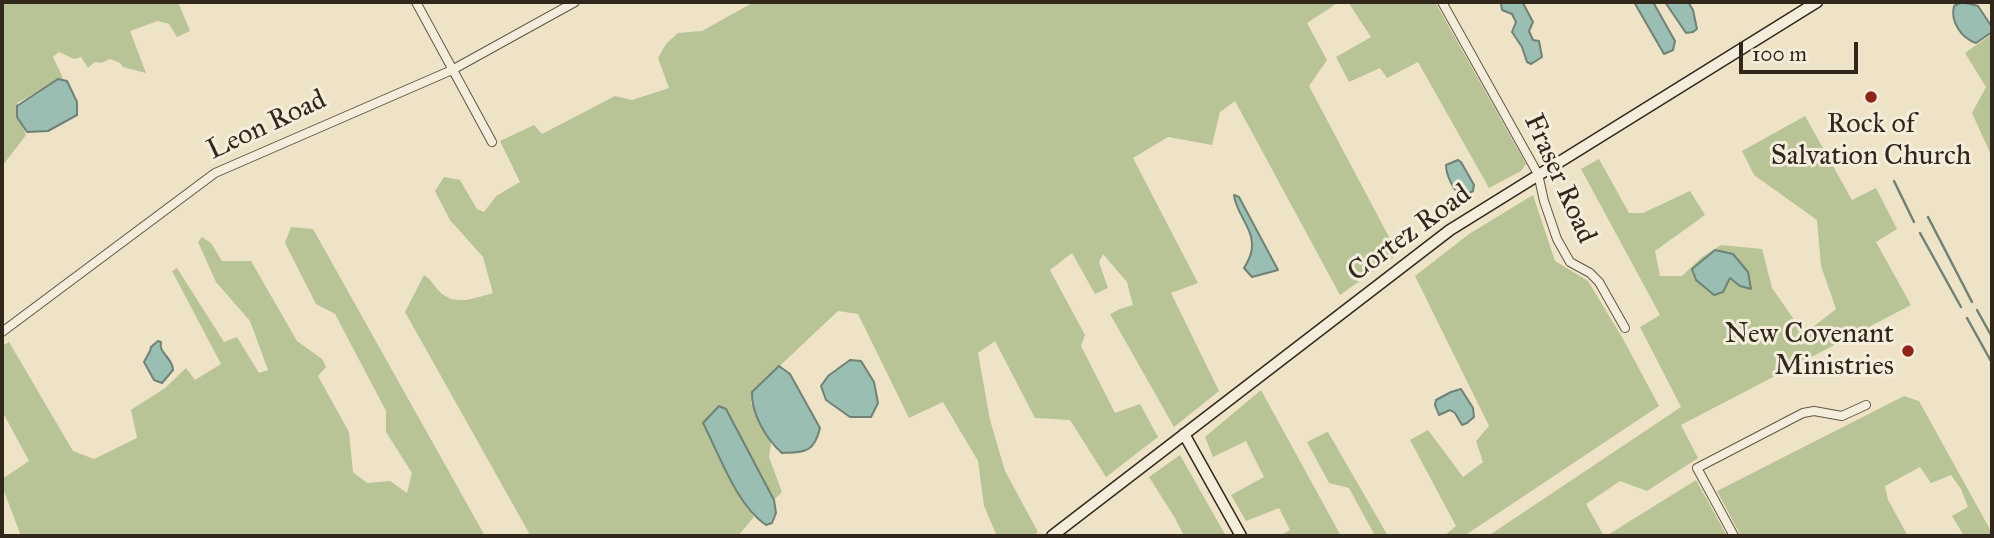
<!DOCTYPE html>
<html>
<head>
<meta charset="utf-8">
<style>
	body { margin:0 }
	#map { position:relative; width:1994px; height:538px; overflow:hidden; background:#eee3c7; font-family:"IM FELL Great Primer",serif }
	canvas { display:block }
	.frame { position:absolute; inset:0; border:4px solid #31271b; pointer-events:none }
	.scale { position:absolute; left:1739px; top:42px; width:119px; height:32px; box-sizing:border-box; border:4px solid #31271b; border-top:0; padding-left:9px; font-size:21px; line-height:24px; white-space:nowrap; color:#31271b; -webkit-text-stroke:5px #f4eddb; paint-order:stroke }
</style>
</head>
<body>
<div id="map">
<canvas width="1994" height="538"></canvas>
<div class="frame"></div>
<div class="scale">100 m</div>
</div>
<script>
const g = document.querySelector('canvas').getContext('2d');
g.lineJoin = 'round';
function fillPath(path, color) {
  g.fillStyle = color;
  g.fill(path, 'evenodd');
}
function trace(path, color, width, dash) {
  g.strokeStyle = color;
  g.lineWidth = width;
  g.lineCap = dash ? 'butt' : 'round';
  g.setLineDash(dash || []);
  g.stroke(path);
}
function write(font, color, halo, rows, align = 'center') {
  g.font = font + ' "IM FELL Great Primer",serif';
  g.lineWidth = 6;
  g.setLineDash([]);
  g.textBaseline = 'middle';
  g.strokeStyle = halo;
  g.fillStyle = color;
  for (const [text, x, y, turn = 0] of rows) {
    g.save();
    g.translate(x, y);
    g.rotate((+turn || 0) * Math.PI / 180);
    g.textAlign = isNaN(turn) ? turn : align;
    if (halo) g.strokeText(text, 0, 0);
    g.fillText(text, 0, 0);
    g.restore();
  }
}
fillPath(new Path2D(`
	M2 2H178L190 31 177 37 169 24 158 21 130 31 146 73 123 67 120 63 110 59 101 63 95 62 88 68 81 57 74 59 59 52 53 57 63 78 17 103 19 118 26 135 3 165Z
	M754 2H1339L1307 23 1327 60 1309 86 1398 254 1340 295 1235 101 1220 112 1212 145 1168 137 1133 158 1198 283 1171 293 1219 391 1174 427 1110 314 1120 309 1133 305 1127 282 1103 254 1099 262 1108 288 1095 294 1072 253 1050 270 1085 335 1081 346 1115 413 1140 404 1158 437 1106 477 1070 420 1035 418 995 341 978 353 990 420 1005 471 1038 532 1032 536H997L984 506 978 461 943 402 909 418 858 314 838 311 752 392 751 403 771 443 769 457 782 492 774 500 726 409 742 501 754 517 738 536H527L529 533 405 312 424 275C432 280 433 285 439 291 454 307 475 298 493 293L483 257 450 220 435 191 444 177 460 180 477 209 484 212 496 196 520 182 500 141 534 125 542 134 615 96 632 100 669 88 658 58 666 44 678 33 702 31Z
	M1348 2H1435L1526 164 1521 171 1489 188 1418 62 1387 78 1380 68 1349 82 1336 57 1371 37Z
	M1992 34V157L1972 113 1986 87 1965 53Z
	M1805 116 1852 200 1876 188 1897 229 1876 242 1911 305 1681 425 1698 458 1647 491 1620 481 1586 504 1604 536H1488L1681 407 1640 327 1660 315 1581 169 1599 159 1629 213H1643L1690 191 1705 215 1655 251 1660 276H1682L1702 257 1721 245 1762 249 1772 288 1804 334 1836 309 1821 266 1817 220 1754 175 1742 151Z
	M1533 195 1555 261 1588 281 1622 337 1659 406 1464 536H1444L1456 526 1410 440 1428 430 1463 477 1483 462 1476 441 1489 426 1415 276 1469 234Z
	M291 227 313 229 485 536H21L2 486V479L29 461 2 411V346L9 342 73 451 94 459 137 438 131 410 165 388 186 368 195 380 221 364 172 271 177 268 224 342 237 337 259 373 268 370 250 321 216 282 198 242 202 237 211 243 222 261H251L297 341 322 359 326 367 318 376 349 432 353 472 367 483 390 481 407 493 412 473 386 432V411L335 314 316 304 285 243Z
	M1261 390 1341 536H1279L1290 530 1279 508 1246 521 1231 495 1264 477 1246 441 1213 457 1205 437Z
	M1904 396 1919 401 1992 533V536H1964L1952 516 1968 507 1961 489 1951 475 1931 483 1920 467 1885 486 1888 500 1908 536H1741L1717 491Z
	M1327 432H1328L1388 536H1375L1349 488 1329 483 1307 442Z
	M1180 455 1226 536H1184L1175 518 1149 477Z
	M1696 480 1727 536H1606Z`), '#b8c496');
const water = new Path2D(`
	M1503 2 1523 3 1533 22 1529 31 1533 40 1539 41 1542 57 1531 64 1527 62 1522 47 1512 32 1516 22 1512 14 1502 10 1501 3Z
	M1634 2H1653L1675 41 1673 50 1664 54Z
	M1665 2H1688L1693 10 1697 29 1693 32 1686 33Z
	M1962 2 1978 6 1992 27V32L1976 43C1961 38 1950 21 1954 6Z
	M58 79 67 81 77 102V115L48 131 27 132 17 117V106Z
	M1458 160 1461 162 1474 185 1473 191 1462 197C1454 192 1446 175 1446 165Z
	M1234 195 1239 197 1278 270 1252 277 1244 268C1247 263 1250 258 1251 253 1257 231 1236 215 1234 195Z
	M1715 250 1733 254 1748 272 1751 289 1740 286 1730 278 1723 292 1714 295 1696 280 1692 269Z
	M158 341 161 342C158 353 173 358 173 370L162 383 154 380 144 362 150 351 151 347Z
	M850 360 861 361 874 382 878 403 871 417H850L826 400 821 386 828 376Z
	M779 366 790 374 820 428C814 453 805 452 782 453 766 439 751 413 752 392Z
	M1461 389 1473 408 1474 417 1467 423 1462 425 1455 413 1450 410 1439 415 1435 405 1436 400 1451 392Z
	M719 406 726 409 774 500 776 513 772 523 766 525C737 506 719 454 703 423Z`);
fillPath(water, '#9abeb2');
trace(water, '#708276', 2);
trace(new Path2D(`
	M1894 181 1914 222
	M1928 217 1972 302
	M1920 233 1961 307
	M1977 310 1992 337
	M1967 318 1992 363`), '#708276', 2.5);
const street = new Path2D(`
	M416 2 492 142
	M1442 2 1538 174 1544 201 1557 239 1570 262 1590 273 1599 282 1625 328
	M2 332 215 173 452 70 575 2
	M1734 536 1697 468 1803 413 1814 411 1842 416 1866 405`);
const secondary = new Path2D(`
	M1184 434 1241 536
	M1052 536 1450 230 1817 2`);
trace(street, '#605646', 10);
trace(secondary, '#31271b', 13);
trace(street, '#f4eddb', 8);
trace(secondary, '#f4eddb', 10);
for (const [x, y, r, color] of [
	[1871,97,7,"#8f2418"],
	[1908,351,7,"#8f2418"]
]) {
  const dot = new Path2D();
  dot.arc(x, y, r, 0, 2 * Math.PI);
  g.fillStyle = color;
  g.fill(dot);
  trace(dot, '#f4eddb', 2.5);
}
write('28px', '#31271b', '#f4eddb', [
	["Rock of",1871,125],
	["Salvation Church",1871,157],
	["New Covenant",1894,335,"right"],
	["Ministries",1894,367,"right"]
]);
write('28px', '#31271b', '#f4eddb', [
	["Leon Road",267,126,-25],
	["Fraser Road",1559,179,66],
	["Cortez Road",1410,234,-36]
]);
</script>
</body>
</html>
